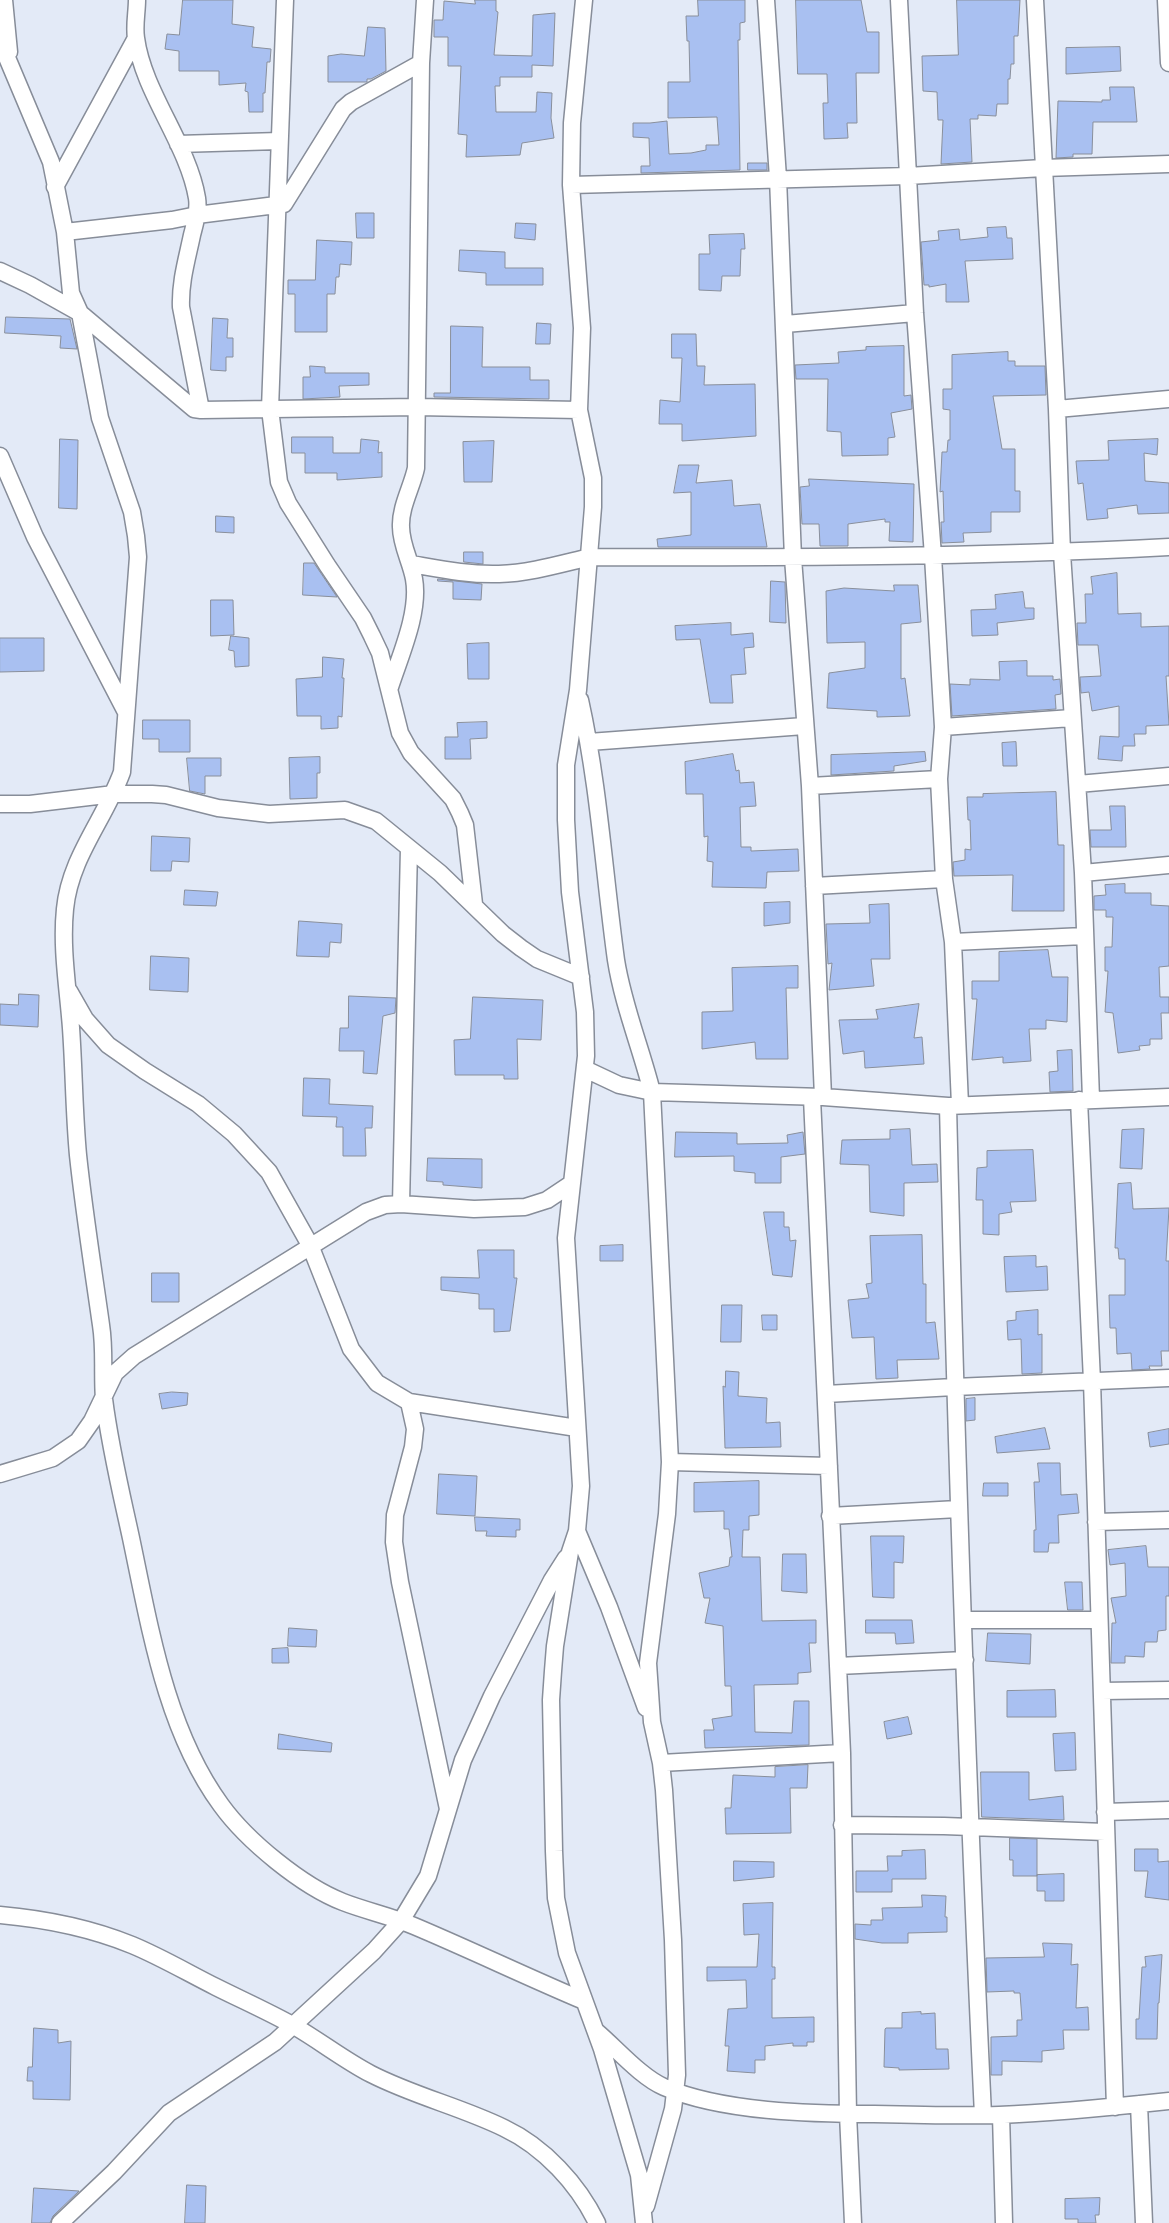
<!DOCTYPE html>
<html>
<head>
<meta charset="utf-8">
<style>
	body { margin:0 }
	canvas { display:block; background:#e3eaf7 }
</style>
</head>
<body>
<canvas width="1169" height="2223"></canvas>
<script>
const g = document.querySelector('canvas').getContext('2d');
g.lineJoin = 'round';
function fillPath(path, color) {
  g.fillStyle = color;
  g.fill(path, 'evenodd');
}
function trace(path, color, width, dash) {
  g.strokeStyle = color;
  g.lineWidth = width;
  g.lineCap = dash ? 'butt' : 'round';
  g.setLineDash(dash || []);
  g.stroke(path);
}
const building = new Path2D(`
	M183 0H233L232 24 254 27 252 47 271 49 270 62H267L265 93H263V112H249L248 92 245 91 246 83 219 85V71H179V51L165 49 167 34 179 35Z
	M475 0H496V11L498 12 494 55 532 56 533 15 555 13 553 66 532 65V77H500V86H495L496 112H536L537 92 552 93 551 118 554 138 522 143 520 155 466 157 467 135 458 134 461 66H448V37H434V20H443L444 1 475 4Z
	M698 0H745V22L740 23V40H738L740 170 641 173V166H650L649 138 633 137V123H650L667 121 669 154 691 153 706 150V145H719L717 117 668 118V82H690L689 41H687L686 16H698Z
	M796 0H861L867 32H879V73H856L857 123H847L848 138 824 139 823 103H828L827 74H798Z
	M957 0H1020L1018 36H1014V64H1011L1010 79H1008V104H997L996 116 978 115V119H970L972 162 941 164 943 120H938L937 92 923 91 922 56 958 55Z
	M368 27 385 28 386 71 371 79H367V82H328V56L341 54 364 56Z
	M1120 47 1121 71 1066 74V48Z
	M1110 87H1134L1137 122H1093L1092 154H1073V157L1056 158 1058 101 1102 102V100H1110Z
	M748 163H767V170H748Z
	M356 213H374V238H357Z
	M516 223 536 224 535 240 515 238Z
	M1006 227 1007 238H1012L1013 259 965 261 969 302H946V284L929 287V285H924L921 242 939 240 938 231 959 229 960 240 988 237 987 228Z
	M744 234 745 249H741L740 276H722L721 291 699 290V254H710L709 235Z
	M317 240 352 242 351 265 340 264 339 277H336L335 294H327V332H295V294H288V280H315Z
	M460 250 505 252V268H543V285H486V273L459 271Z
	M6 317 70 319 77 349 60 348 61 336 5 333Z
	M213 318 228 319 227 338H233V357H226V371L211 370Z
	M537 323 551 324 550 344H536Z
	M451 326 483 327 482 367H530V380H549V399L434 397V393H450Z
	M672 334H696L697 366H705L704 385 755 384 756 436 682 441V424H659L660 400 680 402 682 358H672Z
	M904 346V396L911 395 912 409 891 413 895 437 888 438V455L842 456 841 432 827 431 828 379H796L795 365 839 363 838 352 866 350V347Z
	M1008 352V361H1015V366H1045L1046 395 993 396 1002 449H1015V491H1020V512H991V532L963 533 964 542 942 543 941 522H944L943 491 940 492 942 452H947L948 440H950V410L943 409V389H952V355Z
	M310 366 325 367V373H369V385L339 386 340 397 303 399V377H310Z
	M292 437H333V453H360L361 439 379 441 378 453 382 452V477L337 480V473H305V453H292Z
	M60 439 78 440 77 509 59 508Z
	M1158 439 1157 455 1144 453 1145 481 1169 483V513L1138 514 1137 505 1107 509 1108 518 1087 520 1083 483 1078 484 1076 461 1109 460 1108 441Z
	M494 441 492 482H464L463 442Z
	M679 465H699L696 483 732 480 734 506 760 504 767 547H658L657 539 691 535V492L674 493Z
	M809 479 914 484 913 542 889 541 890 522H885V519L848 524V546H820L819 524H802L800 487 809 486Z
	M216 516 234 517V533L216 532Z
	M464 552H483V564L464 562Z
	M304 563H314L337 597 303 595Z
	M1117 573 1118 614 1141 613V627L1169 626V676H1166L1169 725 1146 726V734H1134L1135 746H1123L1122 761 1098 759 1100 736 1119 737V706L1092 711 1089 692 1081 693 1080 677 1101 676 1098 645H1078L1077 623H1086L1085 594H1093L1091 577Z
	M438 579 482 584 481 600 453 599V582L438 581Z
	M771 581 785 582 786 623 770 622Z
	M894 585H918L921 622 901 624V679L905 678 910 716 877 717V711L827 708 829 673 865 668V642L827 643 826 591 844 588 894 591Z
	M1023 592 1025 608H1034V619L997 623 998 635 972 636 971 610 996 609 995 595Z
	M211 600H233L234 635 211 636Z
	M731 623V635L753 633 754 647 744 648 746 674 731 675 733 703H710L700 639 676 640 675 626Z
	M231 636 249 638V666L235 667 234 651 229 650Z
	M0 638H44V671L0 672Z
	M489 643V679H468L467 644Z
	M323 657 344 659 342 678H344L342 717 338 716V728L321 729V716H297L296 679 322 677Z
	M1027 661V676H1053V680L1060 679 1061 694 1055 695 1056 709 952 716 950 684 970 685V679L1000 680 999 662Z
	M143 720H190V752H159V739H143Z
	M487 722V738L470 739 471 759H445V737H458L457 723Z
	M1016 742 1017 766H1003L1002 743Z
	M925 752 926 761 894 766V771L831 775V755Z
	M733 754 736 771 739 770 740 783 754 782 756 806 740 807 741 847H751V851L798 849 799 871 767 872 766 888 712 887 713 862 707 861 708 836 704 837 703 794H686L685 762Z
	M320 757V773H317V798L290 799 289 758Z
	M187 758H221V776H205V794L190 791Z
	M1056 792 1058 845H1064V911H1012L1013 875 954 876 953 862 965 860V849L971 850 970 820H968L967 797H983V794Z
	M1110 806H1125L1126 847H1091L1090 830H1111Z
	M152 836 190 838 189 862 172 861 171 871H151Z
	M1125 884V893H1151V905L1169 906V966L1159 967 1160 997H1169V1013H1161L1162 1039H1150V1045L1139 1046 1140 1050 1118 1053 1113 1013 1105 1012 1108 971H1105V947H1112L1113 917H1106V910H1094V896L1106 895 1105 885Z
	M185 890 218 892 216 906 184 905Z
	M790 902V923L764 926V903Z
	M889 904 890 959H871L874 986 829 990 832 963 828 964 826 924 870 923 869 905Z
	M299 921 342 924 341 943 330 942 329 957 297 956Z
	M1048 950 1052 977H1068L1067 1022 1046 1020V1029H1029L1031 1061 1003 1063V1057L972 1060 977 999H972V981H999V952Z
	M151 956 189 958 188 992 150 990Z
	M798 966V988H786L788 1059H756L755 1042 702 1049V1012L733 1011 732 968Z
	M19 994 39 995 38 1027 0 1025V1004L18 1005Z
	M349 996 396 998 395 1013 383 1016 377 1074 363 1073 364 1051H339L340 1028H348Z
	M473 997 543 1000 541 1040 517 1039 518 1079H504V1075H455L454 1040 470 1039Z
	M919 1004 914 1038 922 1037 924 1064 865 1068 864 1051 843 1054 839 1020 878 1019 876 1010Z
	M1072 1050 1073 1091 1050 1092 1049 1072 1058 1071 1057 1051Z
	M304 1078 330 1079 329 1104 373 1106 372 1128H365L366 1156H343V1127H336L337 1117 303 1116Z
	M910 1129 912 1165 937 1164 938 1182 904 1183V1216L870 1212 869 1165 840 1164 842 1140 890 1139V1130Z
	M1144 1129 1142 1169 1120 1168 1122 1130Z
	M676 1132 737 1133V1144L788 1143 787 1135 803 1132 805 1154 781 1157V1183H755V1173L734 1171V1156L675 1157Z
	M1033 1150 1036 1201 1010 1202 1012 1212 999 1214V1235L983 1234V1200H976L977 1168 987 1167V1151Z
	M428 1158 482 1159V1188L443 1185V1182L427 1181Z
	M1131 1183 1133 1209 1169 1208 1166 1261H1169V1351H1161L1162 1366H1149L1150 1369 1132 1370 1131 1353 1117 1354 1116 1328H1110L1109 1295H1125V1259H1119L1118 1248H1115L1118 1184Z
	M764 1212H784V1227H789L790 1241 796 1240 792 1277 773 1275Z
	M922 1235 923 1284H926V1323L935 1322 939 1359 897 1360 898 1378 876 1379 874 1337 852 1338 848 1300 869 1298 866 1284 872 1283 870 1236Z
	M623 1245V1261H600V1246Z
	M478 1250H514V1278H517L510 1331 494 1332V1309H479V1294L441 1290V1277L479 1278Z
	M1036 1256V1267L1047 1266 1048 1290 1006 1292 1004 1257Z
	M152 1273H179V1302H152Z
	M722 1305H742L741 1342H721Z
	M1038 1310V1335L1042 1334V1373L1022 1374 1021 1339 1008 1340 1007 1321 1016 1320V1312Z
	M762 1315H777V1330H763Z
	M726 1371 739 1372 738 1396 767 1398 766 1423 780 1422 781 1447 725 1448 723 1386 725 1387Z
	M172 1392 188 1393 187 1405 162 1409 159 1394Z
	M975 1398V1420L966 1421V1399Z
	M1045 1428 1050 1449 997 1453 995 1437Z
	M1169 1429V1444L1150 1447 1148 1433Z
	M1038 1463H1060L1061 1495 1077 1494 1079 1513 1058 1515 1059 1543H1049L1048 1552H1034V1530H1036L1034 1482H1039Z
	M439 1474 477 1476 475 1516 437 1514Z
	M759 1481V1515L749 1516V1530H743L742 1557H760L762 1621 816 1620V1643H809L811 1672 798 1673V1684L754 1685 755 1732 792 1733 794 1701H809V1745L705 1748 704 1730H714L712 1719 732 1716 731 1686H725L723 1626 705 1623 710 1598H704L699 1573 729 1566 730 1557H732L729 1529H724V1511L694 1512V1483Z
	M984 1483H1008V1496H983Z
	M475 1517 520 1519V1530H516V1537L486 1536 487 1531H476Z
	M871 1536H904L903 1563 894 1562V1598L873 1597Z
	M1146 1546 1148 1567H1169V1596H1166V1630L1158 1631 1157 1642H1145L1144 1657 1125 1656V1663H1111L1112 1623H1116L1111 1598 1126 1596 1125 1563 1110 1565 1108 1550Z
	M783 1554H806L807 1593 782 1591Z
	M1065 1582H1082L1083 1610H1068Z
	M866 1620H912L914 1643 896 1644 895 1633H866Z
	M289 1628 317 1630 316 1647 288 1646Z
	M988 1633 1031 1634 1030 1664 986 1661Z
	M288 1648 289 1663H272V1649Z
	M1055 1690 1056 1717H1007V1691Z
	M908 1717 912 1734 887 1739 884 1722Z
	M1075 1733 1076 1770 1055 1771 1053 1734Z
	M279 1734 332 1743 331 1752 278 1749Z
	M808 1765 807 1788H790L791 1833 726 1834 725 1808H731L733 1775 775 1777V1767Z
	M981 1772H1029V1800L1063 1796 1064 1820 982 1817Z
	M1010 1838 1037 1839V1876H1013V1860H1010Z
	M1135 1849H1158V1862L1169 1861V1900L1145 1897 1148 1871H1135Z
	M925 1850 926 1879H892V1892H856V1871H888L887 1856H902V1851Z
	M734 1861 774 1862V1877L734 1881Z
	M1064 1874V1901H1045V1891H1037V1875Z
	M922 1895 946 1896 945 1917H947V1932L908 1933V1943H882L855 1939V1924L871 1925V1920H883L882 1908 922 1907Z
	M773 1903 772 1967H775V1979H772V2018L814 2017V2042H807V2046H793V2043L765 2046V2060H755V2073L727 2071 729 2046H725L728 2009 747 2008 746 1980 707 1981V1967H757L759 1934 744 1935 743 1904Z
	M1043 1943 1072 1944 1071 1965 1078 1964 1076 2008 1088 2007 1089 2030H1063L1064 2049 1042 2051V2062L1002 2061V2075H991V2037L1017 2036V2020H1022L1020 1993H1014V1991L987 1992 986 1958 1044 1957Z
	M1162 1955 1159 2003H1158L1157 2039H1136V2019H1139L1142 1967H1146L1145 1957Z
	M921 2012V2014L935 2013 936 2049H948L949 2069 899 2070V2068L884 2067 885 2029 886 2028H902V2013Z
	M34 2028 58 2030V2043L71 2041 70 2100 33 2099V2081H27L28 2067H32Z
	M187 2185 206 2186 205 2223H185Z
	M34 2188 79 2191 53 2216 50 2223H32Z
	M1100 2198 1099 2215H1095L1096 2223H1078V2219H1065V2199Z`);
fillPath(building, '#a9c0f1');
trace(building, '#898f9b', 1);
const street = new Path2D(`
	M4 0 9 52
	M137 0C137 12 134 26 136 38 143 92 188 144 197 198 199 211 195 223 192 235 187 259 180 282 181 307L201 410
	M285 0 270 409 279 482 288 503 327 565 363 618 372 636 380 653 400 733 411 753 453 799 460 813 465 825 474 904
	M584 0 572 123 571 185 582 328 579 410 593 478V507L578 690 566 765V820L570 892 585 1012 586 1056 566 1238 581 1486 577 1531 570 1552 555 1646 553 1671 551 1700 554 1851 556 1898 567 1953 602 2049 639 2175 644 2223
	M766 0 778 178 793 558 810 786 823 1097
	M899 0 915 313 933 556 943 727 939 779 944 879 953 942 960 1105
	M1035 0 1057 409 1062 553 1083 873 1091 1099
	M1166 0 1169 63
	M0 41 51 162 65 232 71 293 80 313 100 418 132 512 136 536 138 557 122 772C105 819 70 857 65 909 61 948 68 988 71 1028 74 1070 74 1112 78 1155 84 1212 93 1268 101 1325 105 1350 102 1374 104 1399 110 1447 121 1492 131 1538 150 1628 166 1730 221 1805 247 1841 302 1886 343 1902 366 1911 391 1916 414 1926 471 1950 527 1977 584 2001
	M178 144 279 141
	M571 185 908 176 1043 168 1169 164
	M55 187 136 38
	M65 232 172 220 197 215 284 204 343 109 351 102 421 63
	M0 271 30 285 80 313 194 409 201 410 417 407 579 410
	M785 324 915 313
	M1057 409 1169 399
	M0 456 35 537 126 712
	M411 564C440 569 469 575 499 574 530 573 560 564 590 557 783 558 976 557 1169 547
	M390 687C400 656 420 612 414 579 411 562 401 545 401 527 400 507 412 487 416 468L421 63 425 0
	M580 700C599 786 604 873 616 960 623 1005 641 1048 652 1092L670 1462 667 1514 648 1663 652 1722 661 1763 664 1790 673 1940 677 2075 673 2109 646 2206
	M943 727 1072 718
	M589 742 804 726
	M1078 784 1169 776
	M810 786 939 779
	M0 804H30L114 794H152L166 795 218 808 269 814 345 810 376 821 440 873 503 934 521 948 537 959 581 977
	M1083 873 1169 865
	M814 886 944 879
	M953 942 1084 936
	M69 991 85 1019 108 1045 145 1071 198 1104 234 1134 269 1172 310 1245 351 1349 377 1383 409 1402 577 1428
	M585 1069 619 1085 652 1092 823 1097 948 1106 1169 1097
	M812 1098 842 1753 848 2114 853 2223
	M1079 1100 1092 1381 1115 2107
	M948 1106C956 1443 967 1779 983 2115
	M401 1204 409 848
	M826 1394 954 1387 1169 1378
	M409 1402 415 1429 413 1447 395 1515 394 1542 400 1582 448 1809
	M670 1462 829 1466
	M0 1474 53 1458 78 1441 92 1421 115 1373 134 1356 366 1212 385 1205 401 1204 474 1209 525 1207 547 1200 571 1184
	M830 1516 958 1509
	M1096 1522 1169 1520
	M577 1531 609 1607 646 1708
	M964 1620H1099
	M838 1666 965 1660
	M1102 1691 1169 1690
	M661 1763 842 1753
	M1105 1812 1169 1810
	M842 1825 944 1826 1105 1832
	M0 1915C45 1919 90 1928 132 1945 161 1957 188 1973 216 1987 242 2000 269 2012 294 2026 320 2041 344 2060 371 2074 414 2096 461 2107 504 2128 544 2147 578 2184 597 2223
	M597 2032C617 2049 641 2077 664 2087 722 2112 811 2114 874 2114 915 2115 957 2116 999 2115 1056 2113 1113 2107 1169 2101
	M1139 2104 1144 2223
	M1001 2115 1004 2223
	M60 2223 114 2172 169 2113 275 2042 374 1951 401 1921 428 1876 463 1760 492 1696 552 1580 566 1558`);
trace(street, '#878d99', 19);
trace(street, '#fff', 16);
</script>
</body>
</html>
